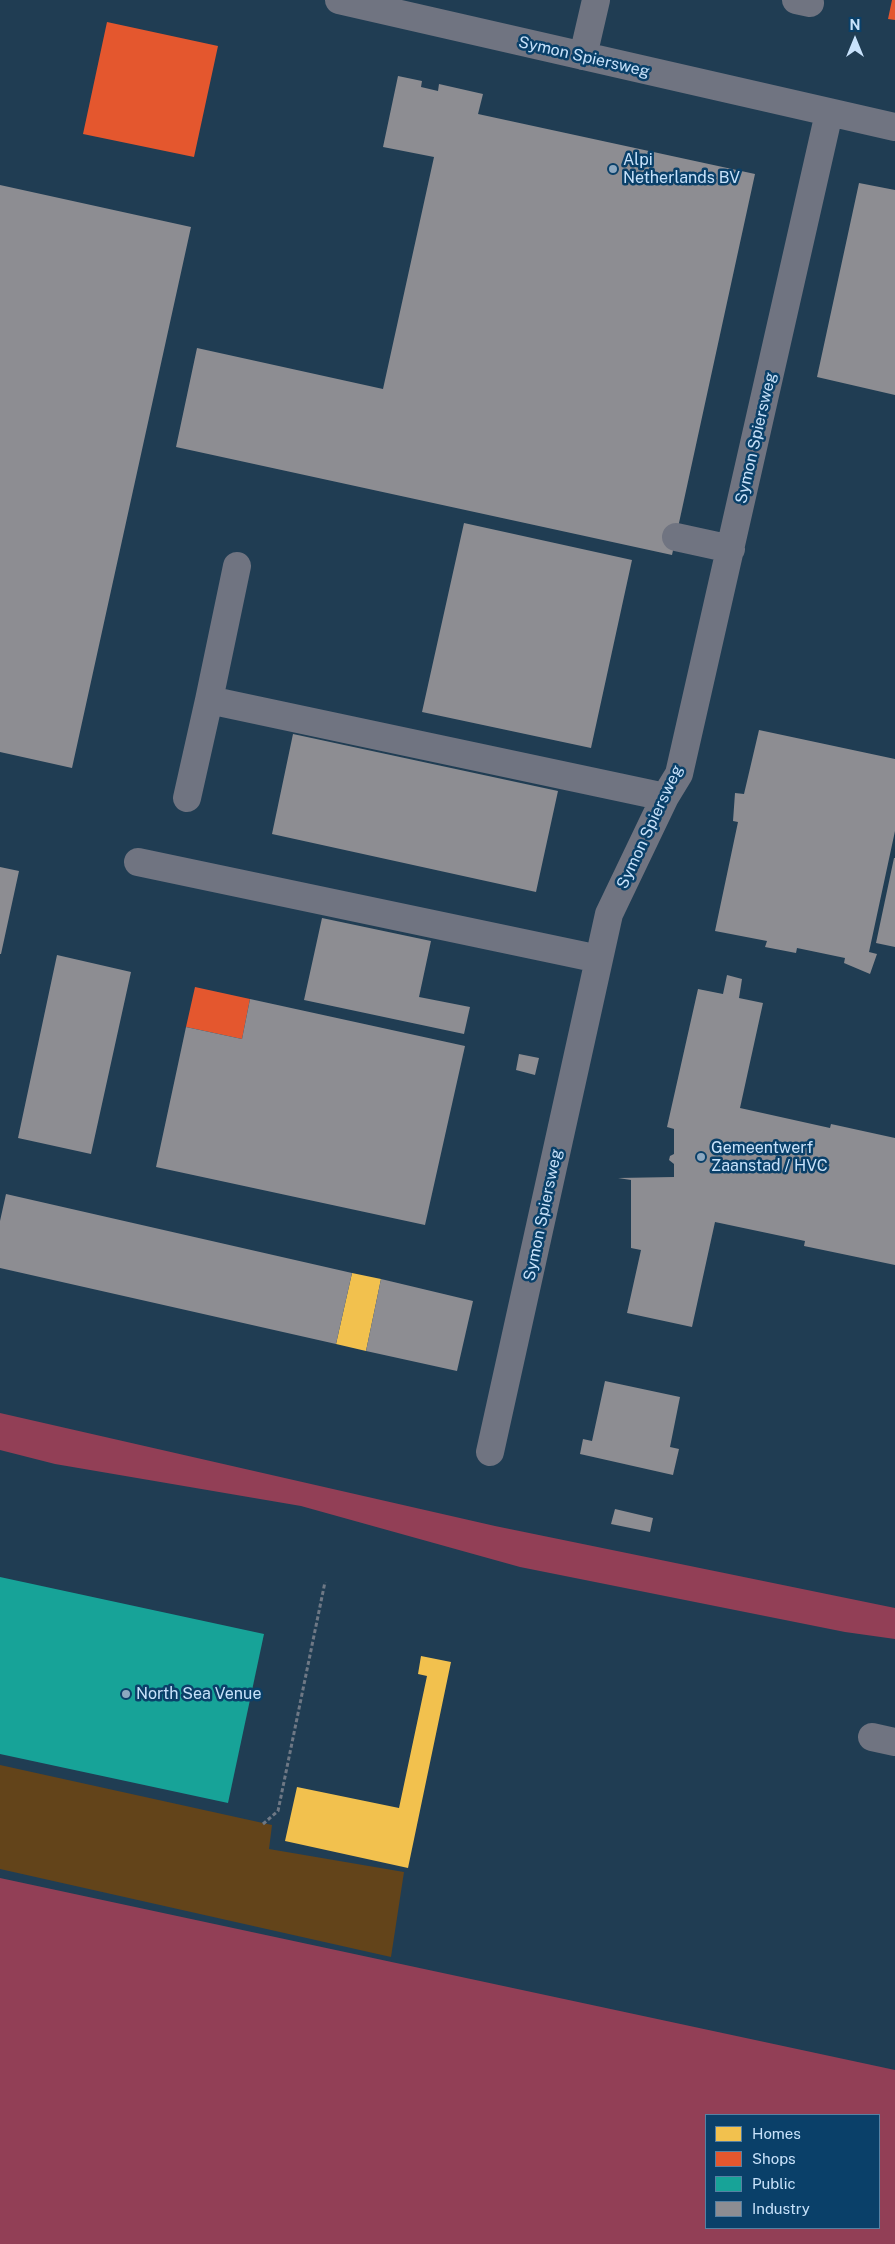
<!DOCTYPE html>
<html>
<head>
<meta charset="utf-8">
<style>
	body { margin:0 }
	#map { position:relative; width:895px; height:2244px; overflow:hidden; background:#203d53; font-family:"Public Sans",sans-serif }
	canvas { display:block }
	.legend { position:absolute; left:705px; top:2114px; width:175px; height:115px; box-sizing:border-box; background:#0a4069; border:1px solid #5681a3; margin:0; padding:6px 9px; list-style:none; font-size:15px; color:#c8e2fb }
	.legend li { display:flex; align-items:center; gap:10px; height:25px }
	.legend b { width:25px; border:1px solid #5681a3 }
	.north { position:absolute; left:830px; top:15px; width:50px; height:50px; -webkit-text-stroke:4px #0a4069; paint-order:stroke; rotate:0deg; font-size:14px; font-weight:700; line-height:20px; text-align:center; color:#c8e2fb }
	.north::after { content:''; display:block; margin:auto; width:18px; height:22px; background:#c8e2fb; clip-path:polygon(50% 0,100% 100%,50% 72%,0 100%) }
</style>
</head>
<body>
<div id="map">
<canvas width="895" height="2244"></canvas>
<ul class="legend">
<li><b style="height:14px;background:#f2c14e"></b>Homes</li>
<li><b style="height:14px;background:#e4572e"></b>Shops</li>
<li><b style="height:14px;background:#17a398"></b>Public</li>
<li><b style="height:14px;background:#8d8d92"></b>Industry</li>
</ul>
<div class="north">N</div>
</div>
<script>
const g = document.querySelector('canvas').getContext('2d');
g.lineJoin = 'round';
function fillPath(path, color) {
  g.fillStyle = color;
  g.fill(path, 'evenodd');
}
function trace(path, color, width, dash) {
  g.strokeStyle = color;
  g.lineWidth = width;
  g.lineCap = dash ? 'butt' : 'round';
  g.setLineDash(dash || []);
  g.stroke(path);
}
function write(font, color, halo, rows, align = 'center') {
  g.font = font + ' "Public Sans",sans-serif';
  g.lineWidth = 5;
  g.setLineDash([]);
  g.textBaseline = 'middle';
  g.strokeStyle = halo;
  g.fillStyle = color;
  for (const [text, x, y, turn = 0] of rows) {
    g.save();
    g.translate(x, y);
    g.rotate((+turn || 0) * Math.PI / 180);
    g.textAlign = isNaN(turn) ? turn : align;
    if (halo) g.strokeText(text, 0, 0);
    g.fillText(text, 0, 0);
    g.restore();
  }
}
fillPath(new Path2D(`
	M0 1765 272 1825 269 1849 404 1872 391 1957 0 1869Z`), '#63441a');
fillPath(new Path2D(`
	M0 1413 495 1526 895 1608V1639L845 1632 520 1567 301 1506 55 1464 0 1450Z
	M0 1878 895 2070V2244H0ZM706 2115H879V2228H706Z`), '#923f56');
fillPath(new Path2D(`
	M352 1273 381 1279 366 1351 336 1344Z
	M421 1656 451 1662 408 1868 285 1841 297 1787 399 1808 427 1676 418 1674Z`), '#f2c14e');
fillPath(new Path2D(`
	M892 0H895V20L888 19Z
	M107 22 218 46 194 157 83 134Z
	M195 987 250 999 242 1039 186 1027Z`), '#e4572e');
fillPath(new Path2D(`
	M0 1577 264 1634 228 1803 0 1754Z`), '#17a398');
fillPath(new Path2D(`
	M398 76 422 81 421 87 438 91 439 84 483 94 478 114 755 174 672 555 176 447 197 348 383 389 434 157 383 147Z
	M859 183 895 190V395L817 377Z
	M0 185 191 227 72 768 0 752Z
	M464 523 632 560 591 748 422 712Z
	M759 730 895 759V831L869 952 877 954 870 974 844 963 845 958 797 948 796 953 765 947 767 941 715 931 738 822 733 821 735 793 744 794Z
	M293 734 558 791 536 892 272 834Z
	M894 858H895V947L876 943Z
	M0 867 19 871 1 954H0Z
	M322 918 431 941 419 997 470 1007 464 1034 304 1000Z
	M57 955 131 972 91 1154 18 1138Z
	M727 975 742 979 739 998 763 1003 740 1108 830 1128 831 1124 895 1138V1265L804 1246 805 1241 715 1222 692 1327 627 1313 641 1250 631 1248V1180L618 1178 674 1177V1164L669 1160 670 1156 674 1154V1129L667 1127 698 989 723 994Z
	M250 999 465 1046 425 1225 156 1167 186 1027 242 1039Z
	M519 1054 539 1058 535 1075 516 1070Z
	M6 1194 352 1273 336 1344 0 1268V1221Z
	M381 1279 473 1301 457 1371 366 1351Z
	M605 1381 680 1397 670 1447 679 1449 673 1475 580 1454 583 1439 592 1441Z
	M615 1509 653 1518 650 1532 611 1524Z`), '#8d8d92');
trace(new Path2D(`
	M263 1824 278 1811 325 1582`), '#6e7885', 3, [4, 2.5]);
trace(new Path2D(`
	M339 0 895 127
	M796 0 810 3
	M583 56 596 0
	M676 537 731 549
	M209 700 237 566
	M187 798 209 700 665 797
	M138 862 599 959
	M490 1452 609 914 665 797 679 774 829 113
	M872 1737 895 1742`), '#707481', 28);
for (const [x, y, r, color] of [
	[613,169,5,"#8da8c0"],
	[701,1157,5,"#8da8c0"],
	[126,1694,5,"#8da8c0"]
]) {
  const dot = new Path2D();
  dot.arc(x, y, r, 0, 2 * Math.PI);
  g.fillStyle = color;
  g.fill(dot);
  trace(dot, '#0a4069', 2);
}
write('16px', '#c8e2fb', '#0a4069', [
	["Symon Spiersweg",584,57,13],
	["Symon Spiersweg",756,438,-77],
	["Symon Spiersweg",650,827,-65],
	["Symon Spiersweg",543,1215,-78]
]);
write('16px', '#c8e2fb', '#0a4069', [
	["Alpi",623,160],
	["Netherlands BV",623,178],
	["Gemeentwerf",711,1148],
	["Zaanstad / HVC",711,1166],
	["North Sea Venue",136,1694]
], 'left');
</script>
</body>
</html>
